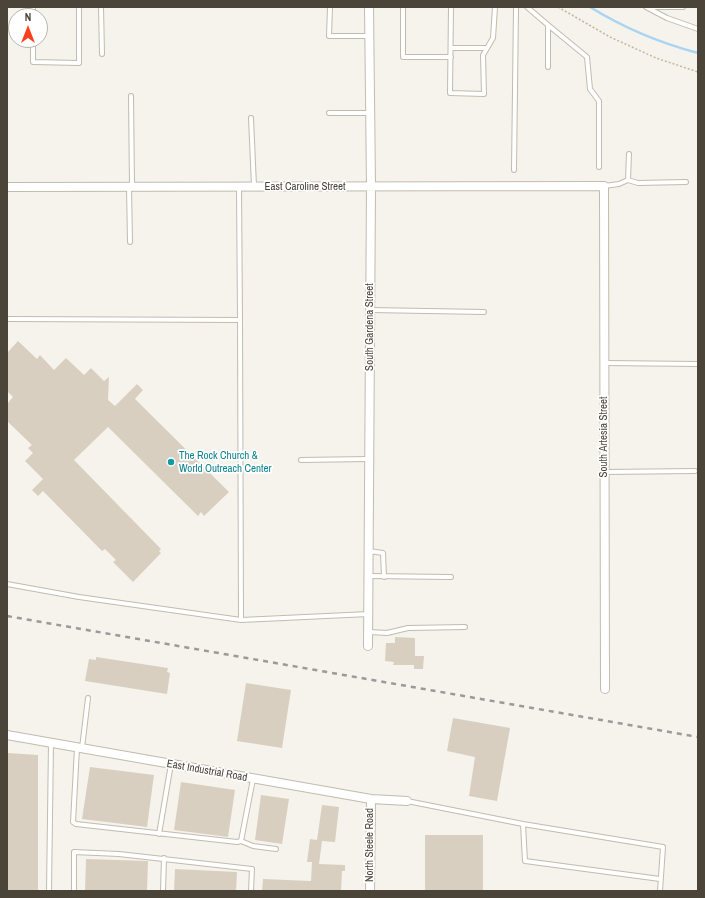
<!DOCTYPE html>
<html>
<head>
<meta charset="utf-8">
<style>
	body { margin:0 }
	#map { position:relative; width:705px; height:898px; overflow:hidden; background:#f6f3ec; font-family:"Archivo Narrow",sans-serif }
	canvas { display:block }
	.frame { position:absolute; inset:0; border:8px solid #4b4439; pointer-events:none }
	.north { position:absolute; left:8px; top:8px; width:40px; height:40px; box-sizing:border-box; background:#fff; border:1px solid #b7b4b0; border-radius:50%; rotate:0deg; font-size:11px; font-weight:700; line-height:16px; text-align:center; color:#4b4439 }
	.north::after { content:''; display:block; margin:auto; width:14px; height:18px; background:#fc3f1d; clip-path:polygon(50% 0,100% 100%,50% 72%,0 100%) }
</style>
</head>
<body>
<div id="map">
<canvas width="705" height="898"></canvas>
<div class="frame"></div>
<div class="north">N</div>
</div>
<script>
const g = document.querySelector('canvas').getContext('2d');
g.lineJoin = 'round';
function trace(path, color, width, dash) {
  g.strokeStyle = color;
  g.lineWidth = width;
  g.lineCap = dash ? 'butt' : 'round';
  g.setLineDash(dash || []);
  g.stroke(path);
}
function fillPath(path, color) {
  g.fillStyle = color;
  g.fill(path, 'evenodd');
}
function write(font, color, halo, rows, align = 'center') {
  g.font = font + ' "Archivo Narrow",sans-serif';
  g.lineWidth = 3.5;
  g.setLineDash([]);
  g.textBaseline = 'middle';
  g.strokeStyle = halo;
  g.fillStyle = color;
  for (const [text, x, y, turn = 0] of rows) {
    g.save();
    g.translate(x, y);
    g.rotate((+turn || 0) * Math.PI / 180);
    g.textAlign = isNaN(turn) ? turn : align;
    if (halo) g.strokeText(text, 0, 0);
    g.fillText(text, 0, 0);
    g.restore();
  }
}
trace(new Path2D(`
	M590 7C624 28 660 43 698 53`), '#a9d4f2', 2.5);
fillPath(new Path2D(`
	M18 341 37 359 40 355 54 370 66 358 84 375 91 368 104 381 109 377 108 400 115 406 137 384 143 390 135 399 229 492 204 516 201 512 198 516 108 427 74 460 161 549 159 551 161 553 133 582 113 562 116 560 105 549 102 551 43 491 38 496 32 490 43 479 25 461 33 453 28 448 32 445 7 421V404L13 397 7 391V353Z
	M395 637 415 638V656H424L423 669H414V665H393L394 662 385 661 386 643H395Z
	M96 657 168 668 167 672 170 673 167 694 85 681 89 659 96 660Z
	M246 683 291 690 282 748 237 741Z
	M453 718 510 728 497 801 469 796 475 757 447 751Z
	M8 753 38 755V891H7Z
	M90 767 154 775 147 827 82 819Z
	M181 782 235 790 228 837 174 830Z
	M261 795 289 799 282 844 255 840Z
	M322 805 339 807 335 842 322 841 319 864 345 865V871H342L341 891H262L263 879 311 881 312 862H307L310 839 317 840Z
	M425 835H483V891H425Z
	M86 859 148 861 147 891H85Z
	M175 869 237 872 236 891H174Z`), '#d8cfc1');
const service = new Path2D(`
	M33 7V16
	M101 7 102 54
	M330 7 329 36H369
	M403 7V57H451
	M451 7 450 93 484 94 483 55 493 38 495 7
	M527 7 548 25V67
	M646 7 667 18 698 29
	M647 7H683
	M548 25 587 57 590 89 599 101V167
	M33 40V62L79 63V7
	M451 48H487
	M131 96 132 187
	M329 113H370
	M251 118 254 186
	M514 170 516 7
	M628 180 638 183 686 182
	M604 186 619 184 628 180 629 154
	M129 187 130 242
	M370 310 484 312
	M7 319 240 320 239 187
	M240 320 241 620
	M604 363 698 364
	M301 460 369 459
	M605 472 695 471
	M369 551 383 553 384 577
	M369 576 451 577
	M7 584 79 597 241 620 369 614
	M369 632 387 633 408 628 465 627
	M77 748 73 822 76 824 237 842 241 841 253 779
	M82 748 88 698
	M407 801 523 824 663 847 660 891
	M523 824 525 861 660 879
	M159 834 171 764
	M241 841 253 846 276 849
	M49 891 51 743
	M74 891V852L119 854 252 869 251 891
	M163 891 164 858`);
const minor = new Path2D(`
	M7 187 604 186 605 689
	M368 646 371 186 369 7
	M7 735 371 799 407 801
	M370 891 371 799`);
trace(service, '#c2bbae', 6);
trace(minor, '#c2bbae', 10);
trace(new Path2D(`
	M558 7 610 37 656 58 698 72`), '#c4b79f', 1.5, [2, 2]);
trace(service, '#fff', 4);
trace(minor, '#fff', 8);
trace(new Path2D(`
	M7 616 698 737`), '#9a9a9a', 2.5, [5, 5]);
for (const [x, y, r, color] of [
	[171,462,4,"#0f9aa8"]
]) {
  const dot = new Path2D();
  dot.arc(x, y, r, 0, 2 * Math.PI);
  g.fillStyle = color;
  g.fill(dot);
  trace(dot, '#fff', 1.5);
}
write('11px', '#4b4439', '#fff', [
	["East Caroline Street",305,187],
	["South Gardena Street",370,327,-90],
	["South Artesia Street",604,437,-90],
	["East Industrial Road",207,771,10],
	["North Steele Road",370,845,-90]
]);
write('11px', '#0d838f', '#fff', [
	["The Rock Church &",179,456],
	["World Outreach Center",179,469]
], 'left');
</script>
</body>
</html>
